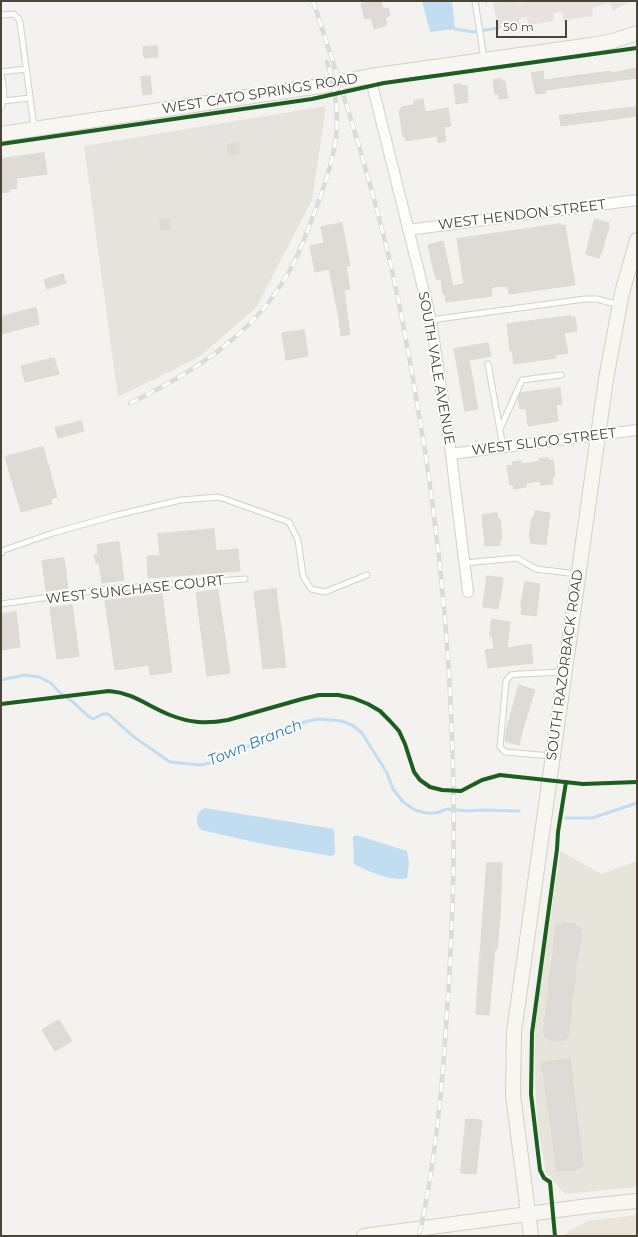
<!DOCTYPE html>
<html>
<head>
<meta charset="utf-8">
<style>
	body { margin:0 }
	#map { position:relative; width:638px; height:1237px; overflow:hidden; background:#f4f2ee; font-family:Montserrat,sans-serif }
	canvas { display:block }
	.frame { position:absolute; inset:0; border:2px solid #4b4439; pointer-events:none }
	.scale { position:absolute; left:496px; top:20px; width:71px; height:18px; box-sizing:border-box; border:2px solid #4b4439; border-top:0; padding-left:5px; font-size:12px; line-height:14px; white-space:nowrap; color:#4b4439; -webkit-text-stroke:3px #fff; paint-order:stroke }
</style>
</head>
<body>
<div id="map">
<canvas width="638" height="1237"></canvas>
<div class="frame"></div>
<div class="scale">50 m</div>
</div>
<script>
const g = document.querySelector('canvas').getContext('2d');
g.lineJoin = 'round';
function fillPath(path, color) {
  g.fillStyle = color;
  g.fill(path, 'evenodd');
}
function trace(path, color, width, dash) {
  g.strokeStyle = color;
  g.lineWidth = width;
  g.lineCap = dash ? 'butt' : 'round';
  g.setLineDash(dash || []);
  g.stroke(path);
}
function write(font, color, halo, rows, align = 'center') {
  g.font = font + ' Montserrat,sans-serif';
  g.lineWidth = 3.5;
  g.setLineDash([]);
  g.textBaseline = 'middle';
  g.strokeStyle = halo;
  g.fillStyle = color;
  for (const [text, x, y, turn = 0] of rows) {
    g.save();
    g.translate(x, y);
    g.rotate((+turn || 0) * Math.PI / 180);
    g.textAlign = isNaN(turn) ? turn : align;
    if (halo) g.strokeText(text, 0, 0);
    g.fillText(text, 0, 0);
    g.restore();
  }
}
fillPath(new Path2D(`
	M560 851 602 874 637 861V1187L565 1194 546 1173 538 1131 535 1087V1025Z`), '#e7e4dc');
fillPath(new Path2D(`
	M326 106 312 200 256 308 199 357 118 397 84 146Z`), '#e6e2de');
fillPath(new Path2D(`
	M637 1215V1236H564L569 1231 588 1221Z`), '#eae5da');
fillPath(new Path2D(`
	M506 1H518V3L532 1H631L613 11 609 3 592 8 593 16 563 20V12L553 13 554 21 528 25 527 17 519 18 520 25 498 28 493 3Z`), '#e6e3df');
fillPath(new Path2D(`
	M422 1H452L455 29 430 32Z
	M205 808 334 829 335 852 334 855 330 856 258 843 201 830C195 823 195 812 205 808Z
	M356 835 407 851 409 864 407 878C396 883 364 870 354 864L353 841V837Z`), '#c0ddf1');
trace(new Path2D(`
	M455 29 473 32 498 28
	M1 680 24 675 39 677 51 683 60 693 73 702 88 716 93 719 103 714H108L134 737 170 762 201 765 215 762 282 730 308 721 319 719 342 721 352 725 362 733 387 773 393 789 403 802 415 810 426 813H436L447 809 468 811 483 810 519 811
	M566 818H592L637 803`), '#c0ddf1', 3);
const building = new Path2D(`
	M374 1H381L383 9 388 8 390 16 385 17 387 25 374 29 371 18 365 19 361 4Z
	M157 46 158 57 144 58 143 47Z
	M637 68V78L546 90 545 93 536 94 531 73 543 71 544 80 611 71V73Z
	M150 76 152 94 143 95 141 77Z
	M501 79V81H505L508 98 499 99 498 93 495 94 493 80Z
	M461 84 462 86H467L468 102 456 104 454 85Z
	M423 99 425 112 448 108 451 126 444 127 446 141 438 143 437 136 406 141 405 137H403L399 111 402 107 414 105V101Z
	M637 107V116L561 126 559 116Z
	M238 143 240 153 229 155 227 145Z
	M44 153 47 174 16 178 17 188 9 189V192L1 193V159Z
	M169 219 170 229 161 230 160 220Z
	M595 219 609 223 608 227H609L601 254H600L599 258 586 254Z
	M342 223 350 266H346L350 289 344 290 350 334 341 336 338 313 329 269 315 272 310 246 324 243 321 227Z
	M561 224V226L565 225 575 285 509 294 508 286 493 287V288H491L492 296 446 302 445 294H443L441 279 437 280 436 276H435L428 245 443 241 453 286 464 284 457 239Z
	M63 274 66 283 47 289 44 280Z
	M34 308H36L39 324 1 334V317Z
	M570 316V317H575L577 331 564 333 568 353 556 355V358L514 364 512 350 510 351 507 324Z
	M304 330 308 356 286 360 282 333Z
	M488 343 491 356 469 360 478 409 465 411 454 349Z
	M54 358 59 374 25 382 21 366Z
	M560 388 562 404 556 405 558 421 528 426 526 409H520L518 398 520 393Z
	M81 421 84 431 58 438 55 428Z
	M43 447 57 497 51 499 52 504 21 512 5 457Z
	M548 458V460H553L555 476H552L553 484 541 485 540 481 526 483V487L514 489 513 485H510L507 466 513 465 512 462 521 461V464L530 463 540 461 539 459Z
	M535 511 550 513 546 545 530 543 531 537H529L532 517H534Z
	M497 513 498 519H500L502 539H500V545L485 546 482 515Z
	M214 529 216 551 238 549 240 571 148 578 147 556H160L158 534Z
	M119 542 124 580 102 583 99 563H96L94 555H98L97 545Z
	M64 558 68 588 46 591 42 561Z
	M487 576 503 578 502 588 498 609 483 607Z
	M525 582 540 584 536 616 521 614 522 607H521Z
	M276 589 286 667 263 669 254 592Z
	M218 590 230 673 207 676 196 593Z
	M162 594 172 672 150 675 149 665 115 670 105 601Z
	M72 605 79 656 57 659 50 608Z
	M16 612 20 647 1 650V614Z
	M492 619 510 622 507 648 531 644 533 663 488 668 485 650 494 649 492 636H490Z
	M519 685 535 690 522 732 519 745 505 741 507 728Z
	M487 863H502L500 919 497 949H495L489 1015 476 1014Z
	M563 922 576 924V927H581L580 934H582L576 965 575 975H576L571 1004V1008H572L569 1033 566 1040H561V1041L549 1040V1038L544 1037 545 1034H543L549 991V985H548L554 950H553L555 931 556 924 563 925Z
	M59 1020 72 1041 55 1051 42 1030Z
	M570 1059 573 1078 572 1079 583 1164 581 1165 582 1167 577 1168V1170L565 1171V1170L557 1171 543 1071H542L541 1063Z
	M466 1119 482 1120 476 1174 461 1173Z`);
fillPath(building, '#dedbd6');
trace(building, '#dcd9d4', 1);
const lane = new Path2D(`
	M475 1 484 59
	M1 15 14 14 18 18 20 22 34 127
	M1 72C2 81 7 98 1 107
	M1 72 26 69
	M3 101 30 98
	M431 320 585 299H597L619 305
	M488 364 503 447
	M500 429 522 380 561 375
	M1 553 4 550 53 533 117 515 181 500 219 497 289 522 298 540 303 576 311 589 325 592 367 575
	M465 563 517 558 536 569 577 574
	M1 604 106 589 245 579
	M552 756 505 752 500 747 506 681 511 675 519 674 563 672`);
const street = new Path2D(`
	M370 76 431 320 451 454 468 592
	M408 230 637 200
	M451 454 637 430`);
const secondary = new Path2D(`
	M1 134 333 84 370 76 591 45 613 41 637 33
	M364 1236 588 1206 637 1201
	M531 1236 513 1095 514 1032 606 379 622 293 637 240`);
trace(lane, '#d2d0cb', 7);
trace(street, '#d2d0cb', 12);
trace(secondary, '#d3cfc5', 16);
trace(new Path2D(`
	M486 1V3`), '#d3d2cc', 1.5, [2, 2]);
trace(lane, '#fdfdfc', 5);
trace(street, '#fdfdfc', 10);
trace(secondary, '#f7f6f1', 14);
const rail = new Path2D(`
	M313 1C337 73 360 145 379 218 395 276 406 337 416 397 450 589 461 785 449 980 444 1065 438 1152 419 1236
	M130 403C191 374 253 335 287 275 300 254 308 229 317 206 337 152 345 118 327 62`);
trace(rail, '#dbdbda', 4.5);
trace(rail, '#fff', 3, [9]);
trace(new Path2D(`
	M1 144 312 99 384 83 637 48
	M1 704 109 691C134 693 147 706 170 715 190 723 206 724 228 720L302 699 319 695H338L353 698 368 704 380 711 390 721 399 731 405 744 414 772 420 780 430 787 442 790 461 791 482 780 500 775 583 784 637 782
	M555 1236 550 1182 544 1178 540 1170 531 1094 532 1033 557 849 558 832 566 782`), '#1b5e20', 4);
write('14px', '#4b4439', '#fff', [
	["WEST CATO SPRINGS ROAD",260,94,-9],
	["WEST HENDON STREET",522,215,-7],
	["SOUTH VALE AVENUE",436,368,80],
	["WEST SLIGO STREET",544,442,-7],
	["WEST SUNCHASE COURT",135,590,-6],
	["SOUTH RAZORBACK ROAD",565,665,-82]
]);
write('italic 15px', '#2e7ab2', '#fff', [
	["Town Branch",255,743,-22]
]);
</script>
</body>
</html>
